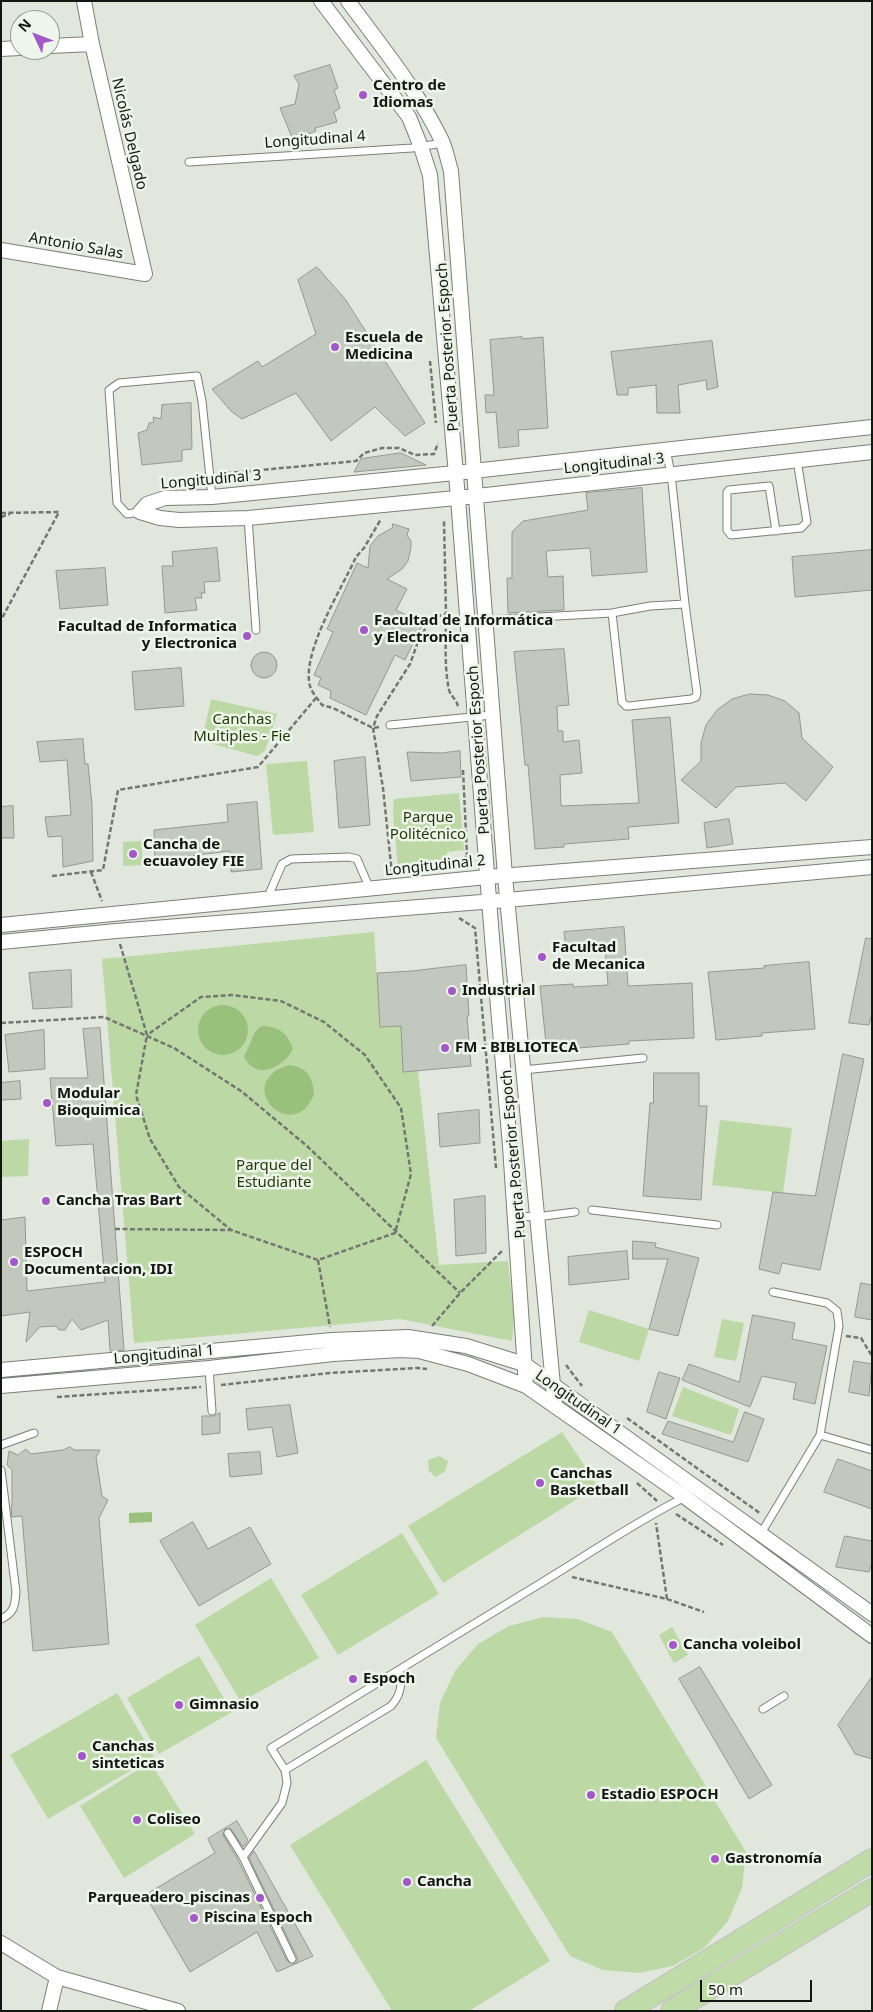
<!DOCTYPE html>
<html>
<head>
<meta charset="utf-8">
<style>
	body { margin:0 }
	#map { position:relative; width:873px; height:2012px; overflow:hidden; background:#e1e7dd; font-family:"Noto Sans",sans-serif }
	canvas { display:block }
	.frame { position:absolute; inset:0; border:2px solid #141613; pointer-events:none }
	.north { position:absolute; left:10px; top:10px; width:50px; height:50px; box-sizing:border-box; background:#eef5ea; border:1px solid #979c94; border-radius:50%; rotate:313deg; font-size:14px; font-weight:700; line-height:20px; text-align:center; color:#141613 }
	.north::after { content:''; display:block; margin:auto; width:18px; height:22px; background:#a358ca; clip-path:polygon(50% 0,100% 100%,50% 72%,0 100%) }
	.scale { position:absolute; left:700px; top:1980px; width:112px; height:22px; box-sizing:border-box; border:2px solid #141613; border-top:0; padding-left:6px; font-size:15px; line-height:18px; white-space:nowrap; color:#141613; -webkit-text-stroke:4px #eef5ea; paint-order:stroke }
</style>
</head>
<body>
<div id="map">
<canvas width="873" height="2012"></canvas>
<div class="frame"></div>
<div class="north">N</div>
<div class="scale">50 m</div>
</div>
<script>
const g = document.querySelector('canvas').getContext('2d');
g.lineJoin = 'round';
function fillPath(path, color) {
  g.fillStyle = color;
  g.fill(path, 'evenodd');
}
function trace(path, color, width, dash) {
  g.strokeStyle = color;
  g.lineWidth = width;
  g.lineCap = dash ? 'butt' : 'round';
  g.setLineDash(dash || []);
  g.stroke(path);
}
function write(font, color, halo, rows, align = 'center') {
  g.font = font + ' "Noto Sans",sans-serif';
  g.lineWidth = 5;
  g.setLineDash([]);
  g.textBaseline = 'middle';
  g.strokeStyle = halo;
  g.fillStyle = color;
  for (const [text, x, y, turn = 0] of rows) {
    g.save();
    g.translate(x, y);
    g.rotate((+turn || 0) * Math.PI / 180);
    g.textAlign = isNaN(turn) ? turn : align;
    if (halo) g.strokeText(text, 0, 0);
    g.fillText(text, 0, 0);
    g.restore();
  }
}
fillPath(new Path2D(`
	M211 699 277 714 265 751 257 756 209 743 203 736Z
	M307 761 314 832 273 835 266 764Z
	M459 793 464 850 447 852V870L399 872C396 860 397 848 395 835 394 822 392 813 394 799Z
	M142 841V865L123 866V842Z
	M374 932 380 1027 413 1025 439 1265 508 1261 514 1318 512 1341 400 1319 134 1343 102 959Z
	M720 1120 792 1128 783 1193 712 1185Z
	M29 1139 28 1176 1 1177V1141Z
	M589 1310 649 1329 639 1361 579 1342Z
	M722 1319 744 1323 736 1361 714 1357Z
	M683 1387 739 1409 731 1435 672 1416Z
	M562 1432 598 1486 443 1583 408 1526Z
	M439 1456 448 1461 445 1471 436 1477 429 1471 428 1460Z
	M402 1533 439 1594 338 1655 301 1595Z
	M271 1578 319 1658 241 1702 195 1625Z
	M543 1617 578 1619 612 1632 746 1852 742 1888 728 1921 704 1948 673 1966 638 1973 603 1970 570 1956 436 1738 440 1703 455 1671 478 1644 509 1626Z
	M672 1627 688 1655 674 1663 659 1635Z
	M199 1656 232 1712 159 1754 127 1698Z
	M117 1693 154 1757 48 1819 10 1755Z
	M426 1760 550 1961 469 2011H392L290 1845Z
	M150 1762 195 1834 124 1878 80 1806Z`), '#bbd8a5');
fillPath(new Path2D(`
	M198 1030a25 25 0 1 1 50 0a25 25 0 1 1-50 0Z
	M261 1026C278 1026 288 1033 293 1049 283 1068 256 1081 244 1057L255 1032Z
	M289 1065C308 1067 313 1078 314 1095 311 1100 307 1108 302 1111 278 1126 251 1091 272 1074 276 1069 284 1067 289 1065Z
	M152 1512V1522L129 1523V1513Z`), '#9ac17c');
const building = new Path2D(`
	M330 65 338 88 334 90 340 108 334 112 337 122 315 128 316 131 293 140 280 108 295 104 299 84 294 76Z
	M317 267 345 299 425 423 405 436 375 407 331 441 296 393 242 419 231 411 212 389 258 361 262 367 316 334 298 280Z
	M522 337V339L543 337 548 428 518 430 519 446 499 448 496 412 486 413 485 395H494L490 340Z
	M712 341 718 387 707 390 706 380 678 385 680 413H657L656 385 628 388V395H617L611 352Z
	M191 403 192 449 182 450V461L142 465 138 433 147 430 149 423 154 422 153 417 161 419 162 405Z
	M401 453 426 465 354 472 361 459Z
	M642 488 647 572 592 576 590 548 546 551 548 577 563 576 564 610 508 613 507 578H512V532L523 521 588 510 586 493Z
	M393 524 409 529 407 535 411 541V547L408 561 402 569 387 579 407 589 396 610 423 623 405 660 395 655 366 715 330 698 331 691 318 685 321 678 314 675 333 632 327 629 357 563 368 568 370 546 378 536 392 528Z
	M217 548 220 581 204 582 205 593H201L202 598H195L197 610 165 613 162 566H173L172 552Z
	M872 550V590L795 597 792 557Z
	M105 568 108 605 60 609 56 571Z
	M564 649 569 705 557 706 558 731H563V742L579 740 582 773 560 775 561 806 639 803 632 720 670 717 679 823 628 827 629 839 564 844V847L535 849 528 765H525L514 652Z
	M251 665a13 13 0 1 1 26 0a13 13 0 1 1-26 0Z
	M181 668 184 706 135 710 132 672Z
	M750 694 768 695 785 701 799 713 802 738 833 767 806 801 785 783 736 787 716 808 681 780 701 761V743L706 725 717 710 732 699Z
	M83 739 85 764H88L92 805 93 861 63 867 62 836 48 837 45 817 71 815 67 760 40 762 37 742Z
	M460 751 461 777 411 781 407 752 441 753Z
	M365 757 370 825 339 828 334 761Z
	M257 802 262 869 231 872 230 851 155 860 154 830 228 822 227 805Z
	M13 806 14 838H1V807Z
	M729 819 733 844 707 848 704 823Z
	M624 927 628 986 692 983 694 1038 629 1041V1044L578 1048V1051L547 1053 540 986 573 984V987L608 985 605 945 566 948 564 932Z
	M866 938 872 939V1013L869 1025 849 1023Z
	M809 962 815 1029 762 1033V1036L716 1040 708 972 765 968 764 966Z
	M466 965 469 1016H467L471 1066 403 1072 401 1026 380 1027 377 973 412 971Z
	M71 970 72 1007 33 1009 29 973Z
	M100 1028 124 1350 110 1351 108 1320 81 1330 72 1319 65 1330H59L56 1326 40 1327 26 1342 30 1312 1 1316V1220L25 1217 27 1291 105 1282 93 1144 56 1146 50 1078H88L83 1029Z
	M44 1030 45 1069 9 1072 5 1035Z
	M843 1054 864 1059 820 1270 782 1263 779 1274 759 1269 773 1192 815 1196Z
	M654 1073H699V1106H707L701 1200 643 1196 650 1103H653Z
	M20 1081 21 1099 1 1100V1083Z
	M479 1110 480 1143 440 1147 438 1114Z
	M485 1196 486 1253 456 1256 454 1200Z
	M633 1241 656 1243 655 1247 699 1258 678 1336 649 1329 668 1259H633Z
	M627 1251 629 1279 569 1285 568 1257Z
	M861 1283 872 1285V1320L855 1317Z
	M753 1315 795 1323 792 1339 827 1346 815 1404 793 1399 796 1383 762 1376 750 1407 682 1380 689 1364 739 1382Z
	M854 1361 872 1364 869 1396 849 1392Z
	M659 1372 680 1378 666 1419 647 1412Z
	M290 1405 298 1453 277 1457 272 1427 248 1430 246 1409Z
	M745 1412 764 1419 748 1462 662 1434 668 1421 733 1442Z
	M220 1413V1433L202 1435V1416H213Z
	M70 1447 74 1450H100L96 1457 102 1496 108 1500 99 1518 109 1644 33 1651 22 1516 12 1517 11 1507 12 1504V1470L7 1465 9 1451 18 1455 26 1449 31 1454 63 1450Z
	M260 1452 262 1474 230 1477 228 1454Z
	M838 1459 872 1471V1509L824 1492Z
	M193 1522 208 1549 250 1527 271 1564 199 1606 160 1541Z
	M845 1536 872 1541V1563L869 1572 836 1567Z
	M700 1667 772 1785 749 1799 679 1679Z
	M872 1677V1759L855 1754 838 1725Z
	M237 1821 248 1840 243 1847 231 1829H225L223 1835 238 1860 287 1961 294 1964 297 1962V1957L249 1858 254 1851 313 1956 277 1972 257 1932 190 1972 145 1895 215 1853 208 1839Z`);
fillPath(building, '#c2c8be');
trace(building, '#949990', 1);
const service = new Path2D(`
	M189 162 412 148 443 143
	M140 512 127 514 117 503 109 390 119 383 197 376 202 401 212 497
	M248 518 256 630
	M776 531 769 486 729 490 727 492V530L731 535 801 528 807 522 797 460
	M612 613 622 702 626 706H629L691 699 696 697 697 693 685 604
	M485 620 612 613 650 606 685 604 671 474 666 449
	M390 725 492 715
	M267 899 282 864 291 859 349 857 357 859 370 889
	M523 1070 643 1058
	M592 1210 717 1225
	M515 1216 536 1217 575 1212
	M209 1368 212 1411
	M820 1435 872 1450
	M1 1445 34 1433
	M1 1470 16 1592C15 1606 14 1613 1 1619
	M760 1535 820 1435 839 1326 837 1311 827 1303 773 1292
	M399 1670C403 1684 401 1695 391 1706L285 1770 271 1748C361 1693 451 1638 541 1583 589 1554 635 1522 685 1497
	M763 1709 784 1696
	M228 1833 243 1857 292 1959
	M243 1857 282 1803 287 1783 285 1770`);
const minor = new Path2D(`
	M321 1 409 117 421 147 430 175 458 498 492 938 510 1146 526 1386
	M348 1C381 46 418 91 442 141 446 150 448 161 451 171L505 876 555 1406
	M50 46 92 44
	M1 49 20 48
	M1 250 145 274 92 44 84 1
	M872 427 455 473 212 497 165 498 147 504 140 512 160 518 179 520 248 518 477 496 872 452
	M1 925 487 877 872 847
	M1 942 116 931 507 900 872 867
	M1 1370 332 1340 408 1337 466 1346 524 1364 872 1614
	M1 1386 209 1368 333 1354 400 1350 419 1351 468 1364 526 1386 685 1497 872 1636
	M1 1943 57 1977 178 2011
	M49 2011 57 1977`);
const primary = new Path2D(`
	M626 2011 872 1860
	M672 2011 872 1890`);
trace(service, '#7b8077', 9);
trace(minor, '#7b8077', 16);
trace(primary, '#c2c2c2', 24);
trace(new Path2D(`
	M430 361 436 423
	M219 474 356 461 364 453 382 448H399L415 455 434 454 438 443
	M1 513 59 512 1 620
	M1 517 10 514
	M446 614C446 639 444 666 449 690 451 697 457 699 458 707
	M379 727 373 728 333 708 322 705C318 699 312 693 310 686 301 653 342 588 356 557L364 548 381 519
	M463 770 467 855
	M459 866 467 855H473
	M91 872 102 901
	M392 874 383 788 373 728 377 716 410 664 419 639 432 618 446 614 444 521
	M52 876 103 870 118 790 258 767 316 698
	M459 918 475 928 496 1168
	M120 944 147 1035 136 1095 150 1139 179 1187 231 1230 318 1260 395 1233 411 1174 401 1108 365 1055 324 1022 281 1001 232 995 201 997 147 1035
	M1 1023 104 1017 174 1048 241 1091 307 1146 460 1293
	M115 1229 230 1230
	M318 1260 330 1327
	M432 1326 460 1293 503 1250
	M846 1336 861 1338 872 1356
	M566 1365 582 1386
	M221 1385 330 1373 417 1368 427 1369
	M57 1397 201 1387
	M627 1418 761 1514
	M637 1483 657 1501
	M676 1514 723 1545
	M572 1577 667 1599 656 1523
	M667 1599 704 1612`), '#737771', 2.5, [5, 2.5]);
trace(service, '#fff', 7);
trace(minor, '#fff', 14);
trace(primary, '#bfdca8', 22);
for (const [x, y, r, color] of [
	[363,95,5,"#a358ca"],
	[335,347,5,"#a358ca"],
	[364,630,5,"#a358ca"],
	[247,636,5,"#a358ca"],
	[133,854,5,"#a358ca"],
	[542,957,5,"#a358ca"],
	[452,991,5,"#a358ca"],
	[445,1048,5,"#a358ca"],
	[47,1103,5,"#a358ca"],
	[46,1201,5,"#a358ca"],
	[14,1262,5,"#a358ca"],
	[540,1483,5,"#a358ca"],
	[673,1645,5,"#a358ca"],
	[353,1679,5,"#a358ca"],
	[179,1705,5,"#a358ca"],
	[82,1756,5,"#a358ca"],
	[591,1795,5,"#a358ca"],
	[137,1820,5,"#a358ca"],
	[715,1859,5,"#a358ca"],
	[407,1882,5,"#a358ca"],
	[260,1898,5,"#a358ca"],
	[194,1918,5,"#a358ca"]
]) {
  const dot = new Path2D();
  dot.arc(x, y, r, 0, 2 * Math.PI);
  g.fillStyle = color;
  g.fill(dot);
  trace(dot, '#eef5ea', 2);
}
write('bold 15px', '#141613', '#eef5ea', [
	["Centro de",373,86],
	["Idiomas",373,103],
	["Escuela de",345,338],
	["Medicina",345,355],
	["Facultad de Informática",374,621],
	["y Electronica",374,638],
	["Facultad de Informatica",237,627,"right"],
	["y Electronica",237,644,"right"],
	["Cancha de",143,845],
	["ecuavoley FIE",143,862],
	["Facultad",552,948],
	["de Mecanica",552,965],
	["Industrial",462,991],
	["FM - BIBLIOTECA",455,1048],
	["Modular",57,1094],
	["Bioquimica",57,1111],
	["Cancha Tras Bart",56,1201],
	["ESPOCH",24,1253],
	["Documentacion, IDI",24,1270],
	["Canchas",550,1474],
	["Basketball",550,1491],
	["Cancha voleibol",683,1645],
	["Espoch",363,1679],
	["Gimnasio",189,1705],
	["Canchas",92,1747],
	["sinteticas",92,1764],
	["Estadio ESPOCH",601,1795],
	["Coliseo",147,1820],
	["Gastronomía",725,1859],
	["Cancha",417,1882],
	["Parqueadero_piscinas",250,1898,"right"],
	["Piscina Espoch",204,1918]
], 'left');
write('15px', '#141613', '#eef5ea', [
	["Nicolás Delgado",129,134,77],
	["Longitudinal 4",315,140,-4],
	["Antonio Salas",76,246,10],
	["Puerta Posterior Espoch",448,347,-94],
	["Longitudinal 3",614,464,-6],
	["Longitudinal 3",211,480,-5],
	["Puerta Posterior Espoch",479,750,-94],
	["Longitudinal 2",435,866,-6],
	["Puerta Posterior Espoch",514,1154,-95],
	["Longitudinal 1",164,1355,-5],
	["Longitudinal 1",578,1403,35]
]);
write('15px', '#1f3704', '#eef5ea', [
	["Canchas",242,720],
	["Multiples - Fie",242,737],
	["Parque",428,818],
	["Politécnico",428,835],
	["Parque del",274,1166],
	["Estudiante",274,1183]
]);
</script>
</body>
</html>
